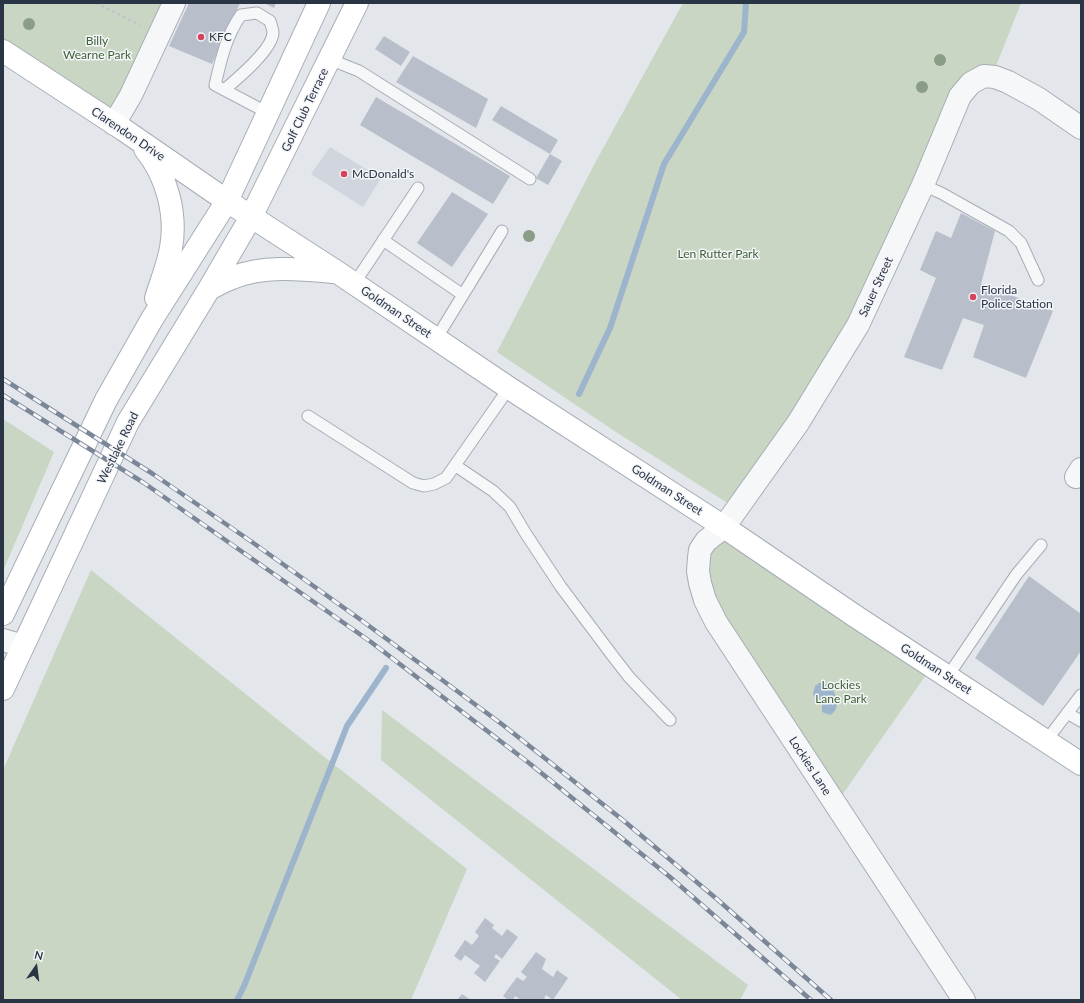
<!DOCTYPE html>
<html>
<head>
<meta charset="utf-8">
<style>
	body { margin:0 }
	#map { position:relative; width:1084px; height:1003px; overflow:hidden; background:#e3e6eb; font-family:Lato,sans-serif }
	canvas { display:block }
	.frame { position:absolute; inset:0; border:4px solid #293445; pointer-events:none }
	.north { position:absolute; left:16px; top:947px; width:40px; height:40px; -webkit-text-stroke:3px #f3f5f8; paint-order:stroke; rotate:14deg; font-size:11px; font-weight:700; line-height:16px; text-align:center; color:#293445 }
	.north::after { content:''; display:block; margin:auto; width:14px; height:18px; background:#293445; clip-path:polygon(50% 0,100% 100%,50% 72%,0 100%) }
</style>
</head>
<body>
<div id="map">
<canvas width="1084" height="1003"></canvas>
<div class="frame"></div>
<div class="north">N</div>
</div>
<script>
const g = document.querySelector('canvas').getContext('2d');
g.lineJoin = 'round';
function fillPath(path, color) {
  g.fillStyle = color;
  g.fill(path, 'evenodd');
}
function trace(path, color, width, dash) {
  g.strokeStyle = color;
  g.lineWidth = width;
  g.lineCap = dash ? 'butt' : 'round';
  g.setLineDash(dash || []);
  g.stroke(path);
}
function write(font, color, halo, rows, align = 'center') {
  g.font = font + ' Lato,sans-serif';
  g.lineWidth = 3;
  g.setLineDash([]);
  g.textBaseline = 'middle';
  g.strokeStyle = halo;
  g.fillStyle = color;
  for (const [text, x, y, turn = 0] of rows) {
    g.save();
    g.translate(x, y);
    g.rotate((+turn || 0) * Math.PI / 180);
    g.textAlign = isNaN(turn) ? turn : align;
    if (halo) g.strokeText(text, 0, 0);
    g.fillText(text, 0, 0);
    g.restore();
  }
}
fillPath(new Path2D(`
	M330 147 381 178 363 207 311 174Z`), '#d0d5de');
fillPath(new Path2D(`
	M3 3H167L114 111 3 38Z
	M683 3H1021L994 71 984 70 853 322 794 418 729 504 619 434 497 352 595 163Z
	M3 419 54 452 3 571Z
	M721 538 926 675 840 798 723 622 705 571 713 544Z
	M91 570 313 748 467 869 411 1000H3V770Z
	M382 710 748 985 740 1000H682L381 760Z`), '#c8d6c3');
fillPath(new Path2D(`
	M824 683C836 687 843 709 830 715L822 712V701L815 698 813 694 815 686 819 683Z`), '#9cb5cd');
trace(new Path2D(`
	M579 394 610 328 664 164 744 32 746 3
	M237 1000 244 986 347 726 386 668`), '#9cb5cd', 6);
fillPath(new Path2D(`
	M189 3H240L212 64 169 46Z
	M264 3H276L274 8Z
	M384 36 410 52 401 66 375 49Z
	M413 56 488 99 476 128 396 82Z
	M376 97 510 176 493 204 360 125Z
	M501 106 558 140 550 154 492 120Z
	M550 154 562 161 548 185 536 178Z
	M452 192 488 214 452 267 417 243Z
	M961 213 995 231 981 284 1053 311 1026 378 973 357 984 325 963 318 942 370 904 357 936 278 920 270 936 231 951 238Z
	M1029 576 1081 614V651L1043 706 975 658Z
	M485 918 494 925 492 928 502 936 507 929 518 937 502 959 496 954 494 957 500 961 485 982 474 973 480 966 465 955 461 961 454 956 465 940 472 945 479 936 475 932Z
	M536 952 546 959 542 969 553 977 557 970 568 978 553 1000 546 995 544 998 547 1000H521L515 996 513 1000H508L503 996 517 977 523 981 527 977 521 972Z
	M462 994 471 1000H457Z`), '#b9bfca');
const lane = new Path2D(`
	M329 59 359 71 530 179
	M224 90C237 79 272 50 273 33 273 29 271 25 270 21L257 13 241 15C226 36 221 60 215 85L268 113
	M923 185 941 193 1009 231 1021 243 1038 280
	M383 240 463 295
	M354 284 418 188
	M436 339 502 231
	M308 416 413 483 424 486 434 484 446 478 509 388
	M456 466 493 491 510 507 526 534 561 587 612 655 629 677 670 720
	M948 676 1016 575 1041 545
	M1067 713 1081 721
	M1046 741 1081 695`);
const street = new Path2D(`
	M114 124 131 95 174 3
	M1076 477 1081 469
	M3 640 23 646
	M964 1000 716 622 705 600 700 583 698 571 699 558 700 550 706 541 724 527 798 423 858 325 923 185 960 96 971 83 984 76 995 77 1008 82 1039 99 1081 128`);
const secondary = new Path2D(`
	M3 51 124 130 227 201 337 272 509 388 724 527 855 616 1081 764
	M145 149C167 176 177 214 171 248 168 265 161 282 156 298
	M209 289C217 285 224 281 232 278 263 265 301 269 334 272
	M3 614 106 400 152 319 227 201 319 3
	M3 689 128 422 209 289 251 217 357 3`);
trace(lane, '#a7adb6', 13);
trace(street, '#a7adb6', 24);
trace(secondary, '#a7adb6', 24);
trace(new Path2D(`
	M96 3 140 25`), '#c1c4ca', 2.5, [3, 3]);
trace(lane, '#f6f7f9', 11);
trace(street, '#f6f7f9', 22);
trace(secondary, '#fff', 22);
const rail = new Path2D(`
	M3 379 153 474 252 542 361 620 503 725 624 821 718 900 831 1000
	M3 395 144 483 371 642 529 763 670 877 811 1000`);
trace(rail, '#7b8696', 4.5);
trace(rail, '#f3f5f8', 3, [9]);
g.fillStyle = '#899d87';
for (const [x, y] of [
	[29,24],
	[940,60],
	[922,87],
	[529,236]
]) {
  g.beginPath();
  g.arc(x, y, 6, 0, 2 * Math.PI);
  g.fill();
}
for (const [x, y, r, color] of [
	[201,37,4,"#d5435c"],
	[344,174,4,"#d5435c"],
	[973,297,4,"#d5435c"]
]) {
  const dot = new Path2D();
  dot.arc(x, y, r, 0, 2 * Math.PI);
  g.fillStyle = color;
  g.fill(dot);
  trace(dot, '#f3f5f8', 1.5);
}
write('12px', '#293445', '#f3f5f8', [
	["KFC",209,37],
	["McDonald's",352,174],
	["Florida",981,290],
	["Police Station",981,304]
], 'left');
write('12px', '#3f6136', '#f3f5f8', [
	["Billy",97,41],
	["Wearne Park",97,55],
	["Len Rutter Park",718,254],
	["Lockies",841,685],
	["Lane Park",841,699]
]);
write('12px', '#293445', '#f3f5f8', [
	["Golf Club Terrace",305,110,-64],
	["Clarendon Drive",128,134,34],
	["Sauer Street",876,287,-65],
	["Goldman Street",396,312,34],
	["Westlake Road",118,448,-64],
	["Goldman Street",667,490,33],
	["Goldman Street",936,669,33],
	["Lockies Lane",810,766,57]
]);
</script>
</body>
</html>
